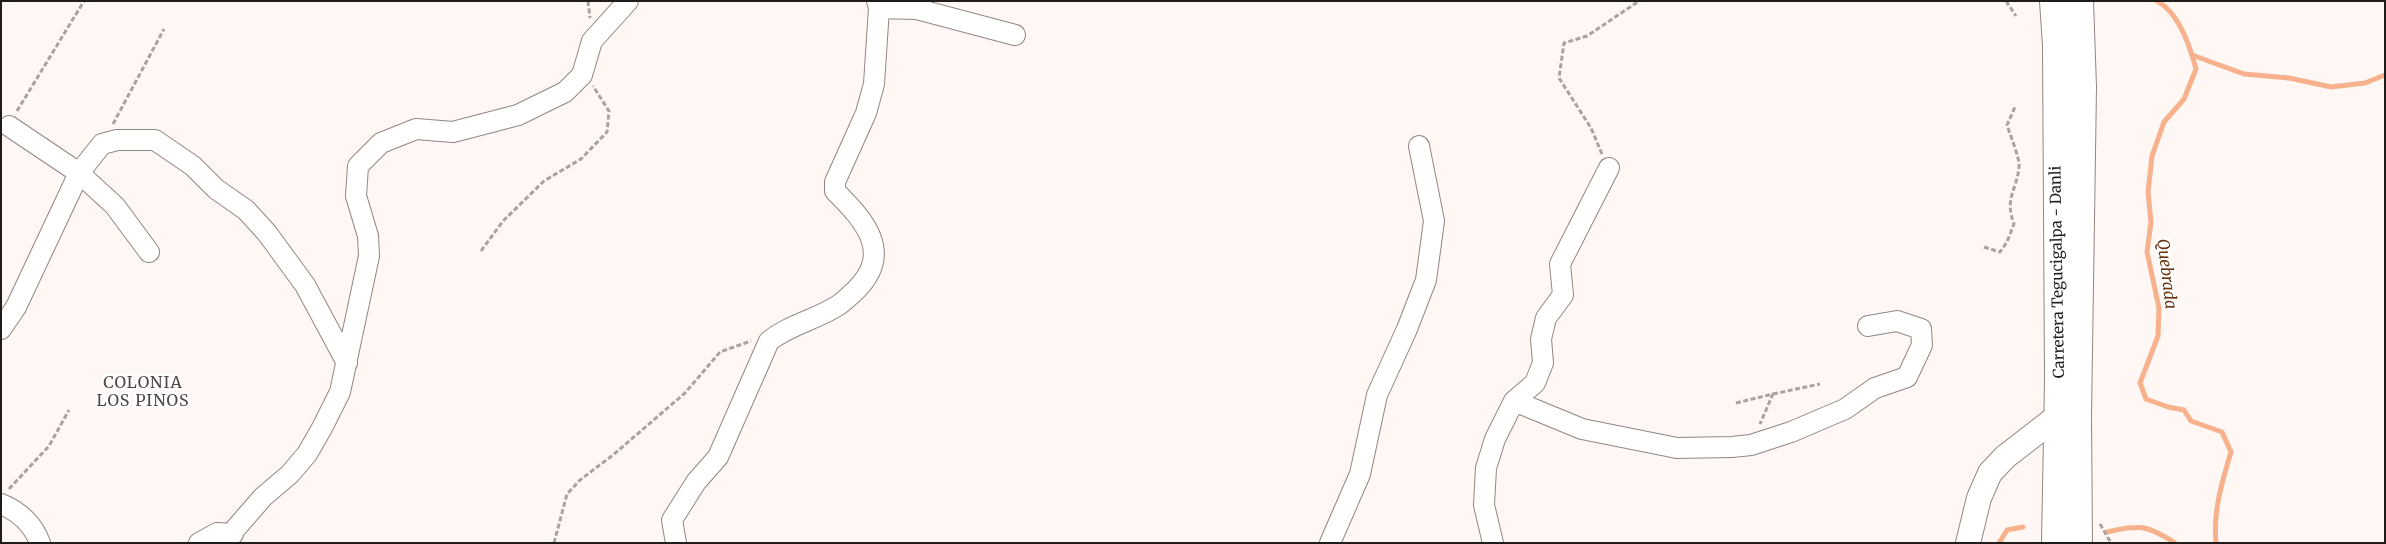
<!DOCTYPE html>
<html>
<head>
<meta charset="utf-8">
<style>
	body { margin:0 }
	#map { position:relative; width:2386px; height:544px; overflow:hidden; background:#fef7f4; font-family:Merriweather,serif }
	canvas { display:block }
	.frame { position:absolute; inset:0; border:2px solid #201c1a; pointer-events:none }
</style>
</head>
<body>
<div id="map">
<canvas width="2386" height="544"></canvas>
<div class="frame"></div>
</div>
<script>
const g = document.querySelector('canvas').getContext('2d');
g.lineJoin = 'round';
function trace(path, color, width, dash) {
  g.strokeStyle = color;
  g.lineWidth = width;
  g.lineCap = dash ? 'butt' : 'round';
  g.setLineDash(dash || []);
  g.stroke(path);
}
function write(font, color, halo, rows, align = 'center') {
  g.font = font + ' Merriweather,serif';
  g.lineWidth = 5;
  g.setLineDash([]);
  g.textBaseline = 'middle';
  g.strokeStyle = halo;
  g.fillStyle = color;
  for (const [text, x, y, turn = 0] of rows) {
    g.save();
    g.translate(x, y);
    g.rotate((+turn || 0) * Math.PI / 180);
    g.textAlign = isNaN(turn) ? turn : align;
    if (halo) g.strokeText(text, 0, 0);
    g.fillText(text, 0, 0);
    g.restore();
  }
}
trace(new Path2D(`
	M2157 1C2178 12 2190 46 2196 69L2184 99 2164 122 2152 156 2148 192 2151 222 2147 252 2159 308 2158 336 2140 383 2146 399 2168 407 2184 410 2191 421 2222 432 2231 452C2222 482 2213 511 2216 543
	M2192 55 2244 74 2289 78 2331 87 2365 83 2385 75
	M2107 532C2140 525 2146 524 2175 543
	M1999 543 2007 530 2023 527`), '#f7b28d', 5);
const minor = new Path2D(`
	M879 8 917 9 1015 35
	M9 126 79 173 115 206 149 252
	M1 329 16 307 79 173 102 144 117 140H155L193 166 216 189 246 210 267 233 305 285 347 363
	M1514 401 1582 429 1677 448 1732 447 1751 445 1791 432 1845 409 1875 388 1907 377 1922 345 1921 329 1897 321 1868 326
	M1 504C20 512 33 524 40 543
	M199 543 217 533 233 534
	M223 543 263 497 290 474 307 454 322 428 340 392 369 256 368 236 356 196 358 166 381 143 416 129 453 132 518 115 565 92 582 75 592 41 628 1
	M676 543 672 520 696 482 718 457 769 341C789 325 815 320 837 306 844 302 849 296 855 291 894 253 865 221 835 191V182L866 113 874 84 879 8 877 1
	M1330 543 1360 474 1377 395 1407 329 1426 280 1434 221 1419 146
	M1493 543 1484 505 1486 468 1495 439 1514 401 1535 383 1543 363 1541 339 1546 318 1563 295 1560 264 1609 168`);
const tertiary = new Path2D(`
	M1968 543 1979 498 1990 473 2005 457 2058 416H2072`);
const trunk = new Path2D(`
	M2054 1 2057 45 2059 381 2056 543
	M2078 543 2077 416 2082 87 2079 1`);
trace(minor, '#918782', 22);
trace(tertiary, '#918782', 26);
trace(trunk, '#918782', 30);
trace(new Path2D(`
	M588 1 590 18
	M2006 1 2016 16
	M17 111 84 1
	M113 124 164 29
	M1602 154 1591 128 1559 78 1564 43 1587 36 1639 1
	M1984 247 2000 252 2007 242 2014 224C2004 198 2017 190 2019 167 2020 158 2010 135 2007 125L2015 107
	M481 251 503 221 544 181 581 159 607 132 609 111 593 86
	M1773 394 1820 384
	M1736 403 1773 394 1760 424
	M9 489 49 446 69 410
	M2100 524 2111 543
	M554 543 567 494 580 480 613 455 685 393 720 352 751 341`), '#a9a3a0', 3, [5, 2.5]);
trace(minor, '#fff', 20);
trace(tertiary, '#fff', 24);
trace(trunk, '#fff', 28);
write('15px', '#201c1a', '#fff', [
	["Carretera Tegucigalpa - Danli",2058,272,-91]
]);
write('italic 16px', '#683310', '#fff', [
	["Quebrada",2166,274,83]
]);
g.letterSpacing = '1px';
write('16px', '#514844', '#fff', [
	["COLONIA",143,383],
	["LOS PINOS",143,401]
]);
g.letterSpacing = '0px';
</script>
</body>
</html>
